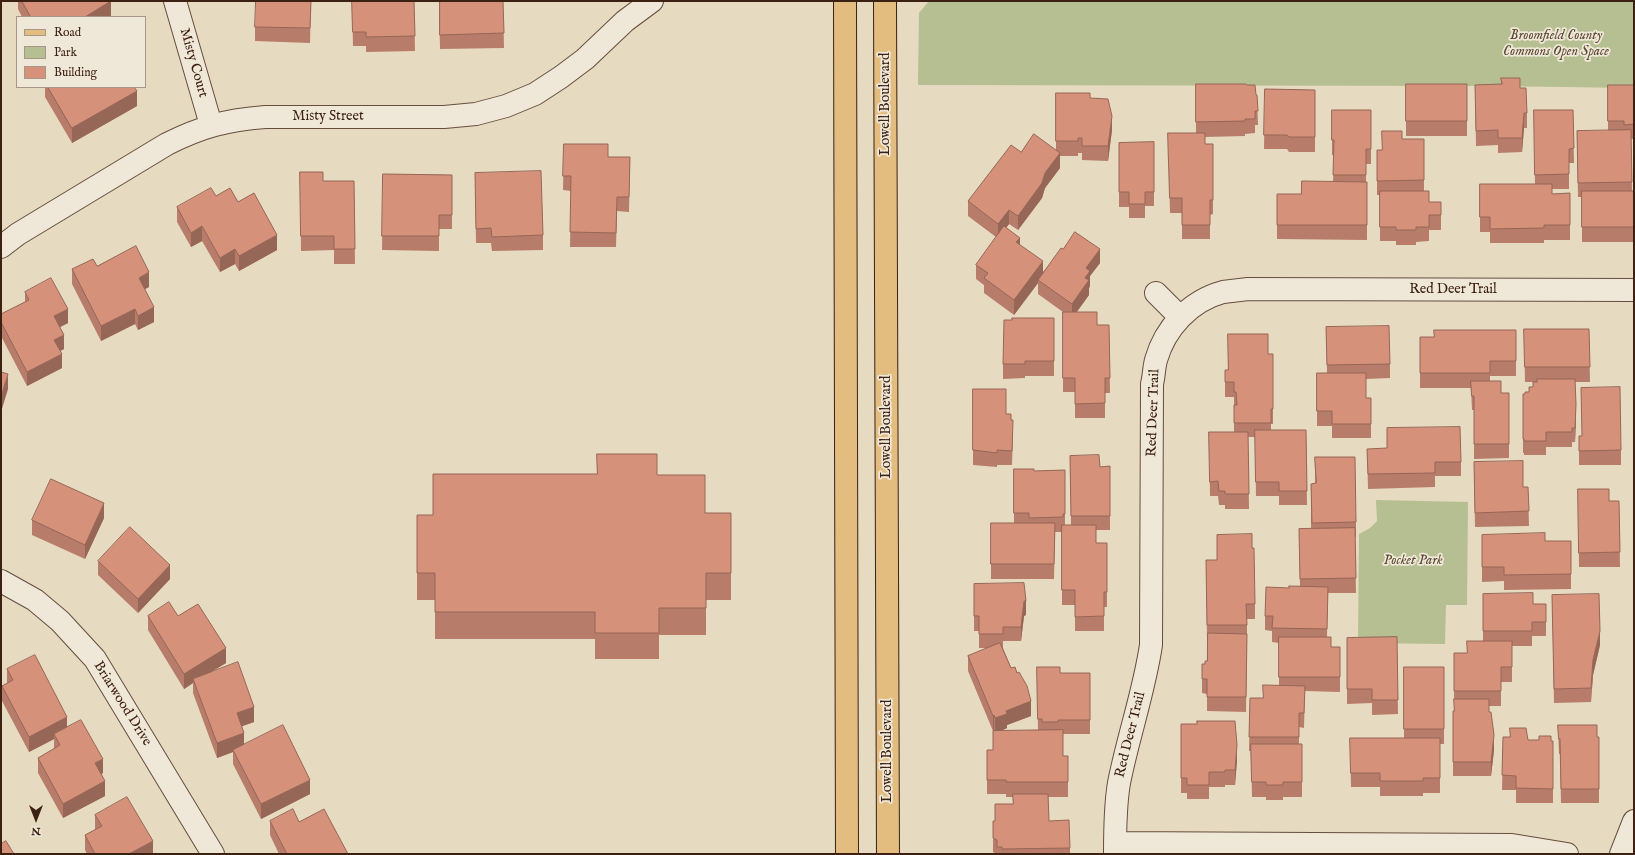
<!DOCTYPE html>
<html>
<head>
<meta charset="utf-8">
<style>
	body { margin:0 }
	#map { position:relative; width:1635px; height:855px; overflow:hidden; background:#e6dac1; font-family:"IM FELL English",serif }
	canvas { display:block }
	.frame { position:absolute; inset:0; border:2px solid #3c2012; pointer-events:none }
	.legend { position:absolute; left:16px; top:16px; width:130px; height:72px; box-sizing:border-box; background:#efe7d7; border:1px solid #a79788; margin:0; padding:5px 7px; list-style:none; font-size:12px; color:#3c2012 }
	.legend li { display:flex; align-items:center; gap:8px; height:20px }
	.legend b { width:20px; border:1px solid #a79788 }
	.north { position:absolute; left:16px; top:799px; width:40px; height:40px; -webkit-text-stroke:3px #efe7d7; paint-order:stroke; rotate:180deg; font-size:11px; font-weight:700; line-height:16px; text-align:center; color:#3c2012 }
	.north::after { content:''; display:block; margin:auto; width:14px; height:18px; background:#3c2012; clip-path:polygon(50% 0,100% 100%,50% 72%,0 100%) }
</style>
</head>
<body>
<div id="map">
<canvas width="1635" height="855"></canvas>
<div class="frame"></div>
<ul class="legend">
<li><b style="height:5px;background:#e3bd80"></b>Road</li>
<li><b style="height:11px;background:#b6bf92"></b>Park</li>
<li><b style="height:11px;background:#d6917b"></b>Building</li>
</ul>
<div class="north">N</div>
</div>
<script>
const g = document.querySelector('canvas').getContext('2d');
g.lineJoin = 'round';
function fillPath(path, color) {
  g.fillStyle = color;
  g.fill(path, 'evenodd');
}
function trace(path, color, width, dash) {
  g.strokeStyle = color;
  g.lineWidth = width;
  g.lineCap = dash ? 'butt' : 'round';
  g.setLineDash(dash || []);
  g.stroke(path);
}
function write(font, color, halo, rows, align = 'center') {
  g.font = font + ' "IM FELL English",serif';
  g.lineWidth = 3.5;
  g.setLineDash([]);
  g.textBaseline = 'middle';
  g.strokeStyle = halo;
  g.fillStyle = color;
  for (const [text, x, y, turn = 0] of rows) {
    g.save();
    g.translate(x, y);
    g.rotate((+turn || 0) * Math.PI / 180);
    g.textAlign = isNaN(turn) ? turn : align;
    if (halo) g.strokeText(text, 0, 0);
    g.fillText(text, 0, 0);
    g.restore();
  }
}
fillPath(new Path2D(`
	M929 1H1634V88L1490 86 918 85 919 13Z
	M1376 500 1468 502 1467 605H1446L1445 644 1358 643 1359 534 1370 528 1377 521Z`), '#b6bf92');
const minor = new Path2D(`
	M175 1 211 125
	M1 247 18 234 167 144C201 127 226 120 265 117H444L476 114 506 106 535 94 561 77 585 59 625 21 652 1
	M1156 293 1180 317
	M1 581 35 600 60 621 95 659 213 854
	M1115 843 1512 845 1567 854
	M1115 854C1115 831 1115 806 1119 783 1128 737 1144 692 1151 645L1152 384C1154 376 1154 367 1156 360 1165 328 1190 301 1223 292 1231 291 1240 290 1248 289L1634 290
	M1621 854 1634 821`);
const major = new Path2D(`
	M845 1 847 854
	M885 1 888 854`);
trace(minor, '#664e3e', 24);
trace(major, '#3c2012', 24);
trace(minor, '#efe7d7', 22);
trace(major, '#e3bd80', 22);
fillPath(new Path2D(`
	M18 1H111V16L109 17H22L18 9Z
	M311 1 310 43 255 41V27Z
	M352 1H414L415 51 366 52V46H353Z
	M439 1H503L504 48 440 49Z
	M1501 78 1520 88 1527 113V128H1524L1522 152 1498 153V145L1476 146 1475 85 1501 84Z
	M1196 84 1247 85 1256 95H1257L1258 125H1255V133L1245 134V136L1205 137V144H1213V214L1210 215V239H1182V213H1170L1168 133H1196Z
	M1406 84H1467V136H1406Z
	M1608 85H1634V139H1631L1632 191H1634V242H1582V197H1578L1577 131H1608Z
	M45 87H134L137 106 72 143 45 97Z
	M1265 89 1315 90V152H1289L1287 149H1264Z
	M1056 93 1090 98 1112 130 1108 161 1082 160V153H1078V156H1060V168L1045 188 1042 198 1018 230 1009 224 1006 228 1043 272 1063 249 1100 263 1090 276V286L1089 288V295L1077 312 1097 325H1109L1110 393H1105V418H1075V392H1063V312L1038 294V283L1014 315 984 293V285L976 279V265L996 237 968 216V201L1021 152 1056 151Z
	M1332 110H1371V164H1366V182H1367V240L1277 239V194H1301L1333 182 1334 155H1332Z
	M1534 110H1573L1574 163H1569V189H1552V194L1570 193V240H1544V243H1490V232H1480V184H1535Z
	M1402 139H1424V191L1429 202H1441V230H1429V241L1416 242V245H1396V241H1380V195H1377V150H1382Z
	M1154 142V206H1145V218H1129V207H1119V143Z
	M564 144 608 157H630L629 212 617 211 616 247H570L571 191 563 190Z
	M300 172 323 181H354L355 264H334V250L301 251Z
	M475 173 543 235V250L492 251 491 243H476Z
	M383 174 452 175V229H439V251L382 250Z
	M216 196 238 202 277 250 239 271 235 264 220 272 202 241 191 247 177 222V207Z
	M97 266 149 287 145 289 154 322 138 330 135 324 101 341 72 284V269Z
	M25 292 68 323 60 327 64 349 60 351 62 368 27 386 1 336V314L25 302Z
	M1054 318V376H1025V378L1003 379V364L1012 320Z
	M1326 327 1390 364V378L1366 379V398H1371V438H1332V426H1317V373H1327Z
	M1524 329H1589L1590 382H1575L1576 418 1575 442H1572V447H1546V455H1524V453H1523V394H1525L1529 392 1533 387V382H1525Z
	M1516 330V376H1490V381L1501 393H1509V458L1474 459V410H1472L1471 388H1420V337H1434Z
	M1268 354H1273V424H1271V430H1306L1307 505H1279V496H1256L1255 437H1248L1249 509H1225V505H1219L1218 496H1210L1209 432H1234V397H1225V370H1228Z
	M973 389 1006 414 1011 420 1013 435 1012 465H997V467L973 465Z
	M1579 436 1621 450V465H1579Z
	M1367 449 1461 462V476H1435V487L1368 489Z
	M1070 456 1100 467 1110 466V530H1096V543H1107V607H1104V631H1075V605H1062V532H1055L1054 579H991V523H1014V469L1034 471 1065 470V525H1071Z
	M1315 457 1356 522V537H1355L1356 593H1328L1327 637 1331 647H1340V692L1305 691 1304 728 1299 727V744H1302V797H1283V800H1266V797H1252L1251 751H1249L1250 698H1263L1279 686V643L1272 642V631L1265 630V616L1289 588 1300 586 1299 529H1311V484L1315 483Z
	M1474 462 1523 487H1528L1529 526 1475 527Z
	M657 475 705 513H731V600H706V635H659V659H595V639H435V600H417V515H433Z
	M1578 489 1609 501H1619L1620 567H1579Z
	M104 518 85 559 32 535V520Z
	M1482 535 1545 541 1571 574V589L1504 590V581L1482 582Z
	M1252 548 1255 604V619H1247V649L1246 712 1207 711V694L1202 693V664H1205L1207 661V640L1206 560H1217Z
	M98 561 170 579 138 613 98 575Z
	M974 584 1026 615 1024 616 1021 641H1003V648L1031 716 1007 725V728L1001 731 1038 730 1037 667 1060 673H1090V734H1063V756H1068V797H1048L1049 821 1070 848V854H996L993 852V821H995L1013 804V797H1006V794H987V750H993L994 731V730L993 731 968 671V656L987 648H979V631H974Z
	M1483 594 1533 604H1546V636H1532V646H1512V682H1501V706H1489V712L1494 750 1491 776H1453V711H1454V653H1467L1483 641Z
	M1552 595 1600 645 1593 675 1591 702 1554 703Z
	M148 616H178L226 663 211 672 254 722 242 726 244 744 310 794 261 819 233 764V752L217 758 193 693V683L184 689 148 630Z
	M1397 637 1398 714 1372 715V703L1347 704V638Z
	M1404 667H1444V744H1440V793H1423V796H1380V787H1351L1350 738H1404Z
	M7 669 67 727 103 773 101 774 105 796 63 818 38 773V758L54 749V739L29 752 2 701V686L7 684Z
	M1181 724 1237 760 1235 785H1225V787H1209V799H1187V793H1181Z
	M1558 725 1597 737H1599V803H1561L1560 754H1559Z
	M1503 737 1528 740 1553 741V803H1516V790H1502Z
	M95 815 153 854H87L85 850V835L95 830Z
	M270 821 299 822 348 854H279L270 835Z`), '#b87d6a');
fillPath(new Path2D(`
	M111 1V16L109 17H85Z
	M137 91V106L72 143V128Z
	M1524 113V128L1522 152V138Z
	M1112 116V130L1108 161V146Z
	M1060 153V168L1045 188 1042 198 1018 230V216L1045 173Z
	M1009 210V224L998 239V224Z
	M202 226V241L191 247V233Z
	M277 235V250L239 271V256Z
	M1020 238V252L1016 242Z
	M235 249V264L220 272V258Z
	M1100 249V263L1090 276V286L1089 288V295L1072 318V304L1086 268Z
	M1043 261V276L1038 280V283L1014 315V300Z
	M149 272V287L139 292V278Z
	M154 307V322L138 330V316Z
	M68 309V323L54 330V316Z
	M135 309V324L101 341V326Z
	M64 335V349L54 354V340Z
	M62 354V368L27 386V372Z
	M8 374V389L1 412V397Z
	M1576 404V418L1575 442V428Z
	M104 503V518L85 559V545Z
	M170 565V579L138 613V599Z
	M1024 601H1026V615L1024 616 1021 641V627Z
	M1600 631V645L1593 675 1591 702 1593 660Z
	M226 648V663L194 682 193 679V683L184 689V674Z
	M1031 701V716L1007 725V728L995 733V718L1006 711Z
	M254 707V722L237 728V713Z
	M994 715V730L993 731V716Z
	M67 717V732L54 734V739L29 752V737Z
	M244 733V748L233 750V752L217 758V743Z
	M1494 735V750L1491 776V762Z
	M1237 745V760L1235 785V770Z
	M103 759V773L95 778V763Z
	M310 780V794L261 819V804Z
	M105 781V796L63 818V804Z
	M153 841V854H129Z`), '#966656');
const building = new Path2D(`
	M22 1H111L85 17H31Z
	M256 1H311L310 28 255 27Z
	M352 1H414L415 36 366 37V32H353Z
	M440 1H503L504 33 440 35Z
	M1501 78H1520V88H1526L1527 113H1524L1522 138H1498V130L1476 131 1475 85 1502 84Z
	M1196 84H1246L1247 85H1255L1256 95H1257L1258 111H1255V119H1245V121L1196 122Z
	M1406 84H1467V121H1406Z
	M1608 85H1634V124L1624 125V121H1608Z
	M48 87H134L137 91 72 128Z
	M1265 89 1315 90V137H1289L1287 135H1264Z
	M1056 93H1090V98L1108 99 1112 116 1108 146H1082V138H1078V141H1056Z
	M1332 110H1371V149H1366V175H1333L1334 140H1332Z
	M1534 110H1573L1574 148 1569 149V174L1535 175Z
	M1631 130 1632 182 1578 183 1577 131Z
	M1382 131H1402V139H1424V180L1377 181V150H1382Z
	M1168 133H1205V144H1213V200H1210V225H1182V198H1170Z
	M1034 134 1060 153 1045 173 1042 183 1018 216 1009 210 998 224 968 201 1011 145 1021 152Z
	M1154 142V192H1145V204H1129V192H1119V143Z
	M564 144H608V157H630L629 197H617L616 233 570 232 571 176H563Z
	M541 171 543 235 492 237 491 228 476 229 475 173Z
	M300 172H323V181H354L355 249H334V236H301Z
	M383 174 452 175V215H439V236H382Z
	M1302 181 1367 182V225H1277V194H1301Z
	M1480 184H1552V194L1570 193V225H1544V228L1490 229V217H1480Z
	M211 188 216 196 230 188 238 202 254 193 277 235 239 256 235 249 220 258 202 226 191 233 177 207Z
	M1380 191H1429V202H1441V215H1429V227H1416V230H1396V227H1380Z
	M1582 191H1634V227H1582Z
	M1004 226 1020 238 1016 242 1043 261 1014 300 984 278 988 273 976 265Z
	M1075 232 1100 249 1086 268 1090 271 1085 278 1089 280 1072 304 1038 280 1061 248 1063 249Z
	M136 246 149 272 139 278 154 307 138 316 135 309 101 326 72 269 93 259 97 266Z
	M51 278 68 309 54 316 64 335 54 340 62 354 27 372 1 322V314L29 300 25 292Z
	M1063 312H1097V325H1109L1110 378H1105V403L1075 404V378H1063Z
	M1012 318H1054V361H1025V364H1003L1004 320H1012Z
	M1389 326 1390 364 1327 365 1326 327Z
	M1524 329H1589L1590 367H1525Z
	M1434 330H1516V361H1490V373H1420V337H1434Z
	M1228 334H1268V354H1273V409H1271V423H1234V405H1237L1236 392H1234V382H1225V370H1228Z
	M1 372 8 374 1 397Z
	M1317 373H1366V398H1371V424H1332V411H1317Z
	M1537 379H1575L1576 404 1575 428H1572V432H1546V441H1524V439H1523V394H1525V392H1529V387H1533V382H1537Z
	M1471 381H1501V393H1509V444H1474V396H1472Z
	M1620 387 1621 450 1579 451V436H1582L1581 388Z
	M973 389H1006V414H1011V420H1013L1012 451 997 450V453L973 450Z
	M1460 427 1461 462H1435V473L1368 474 1367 449 1387 448V428Z
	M1255 430H1306L1307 491H1279V482H1256Z
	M1209 432H1248L1249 494H1225V491H1219L1218 481 1210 482Z
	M597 454H657V475H705V513H731V573H706V608H659V633H595V612H435V573H417V515H433V474H597Z
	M1099 455 1100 467 1110 466V516H1071L1070 456Z
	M1315 457H1355L1356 522 1312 523 1311 484 1316 483Z
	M1523 461V487H1528L1529 511 1475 513 1474 462Z
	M1014 469H1034V471L1065 470V514H1063V517L1029 518V513H1014Z
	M51 479 104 503 85 545 32 520Z
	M1578 489H1609V501H1619L1620 552 1579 553Z
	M991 523H1055L1054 564H991Z
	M1062 525H1096V543H1107V592H1104V616L1075 617V590H1062Z
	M130 527 170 565 138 599 98 561Z
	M1355 528 1356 578 1300 579 1299 529Z
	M1545 533V541H1571V574L1504 575V567H1482V535Z
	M1252 534V548H1254L1255 604H1246L1247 625H1207L1206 560H1217V535Z
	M1024 583 1026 601H1024L1021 627H1003V634H979V616H974V584Z
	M1289 586 1328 587 1327 629 1272 628 1273 616H1265L1266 587 1289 588Z
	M1533 593V604H1546V622H1532V631H1483V594Z
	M1599 594 1600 631 1593 660 1591 688 1554 689 1552 595Z
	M169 602 178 616 198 604 226 648 184 674 148 616Z
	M1208 633 1247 634 1246 697H1207V679H1202V664H1205V661H1207Z
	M1279 637H1331V647H1340V677H1279Z
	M1397 637 1398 700H1372V689H1347V638Z
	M1467 641H1512V667H1501V691H1454V653H1467Z
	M1000 643 1011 668 1015 667 1017 673 1019 672 1027 686 1031 701 1006 711 1007 714 995 718 994 715 993 716 968 656Z
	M35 655 67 717 29 737 2 686 13 680 7 669Z
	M238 662 254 707 237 713 244 733 217 743 193 679Z
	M1037 667H1060V673H1090V720H1058V722H1042V719H1038Z
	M1404 667H1444V729H1404Z
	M1263 685 1305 686 1304 713H1299V737H1249L1250 698H1263Z
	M1454 699H1489V712H1491L1494 735 1491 762H1453V711H1454Z
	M81 720 103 759 95 763 105 781 63 804 38 758 60 745 54 734Z
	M1197 721H1235L1237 745 1235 770H1225V772H1209V785H1187V778H1181V724H1197Z
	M283 725 310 780 261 804 233 750Z
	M1558 725H1597V737H1599V789H1561L1560 739H1559Z
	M1510 728H1526L1528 740H1539V736H1551V741H1553V789L1516 788V776L1502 775 1503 737H1510Z
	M1063 730V756H1068V782H1006V780H987V750H993V731Z
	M1350 738H1440V778H1423V781H1380V773H1351Z
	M1251 744H1302V782H1283V785H1266V782H1252Z
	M1013 794H1048L1049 821 1069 820 1070 848 1002 849V847H997V840L993 838V821H995V804H1013Z
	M127 797 153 841 129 854H95L85 835 102 826 95 815Z
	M293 809 299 822 324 809 348 854H287L270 821Z
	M6 841 14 854H1V844Z`);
fillPath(building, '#d6917b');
trace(building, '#966656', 1);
write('italic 14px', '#5a4832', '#efe7d7', [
	["Broomfield County",1556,36],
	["Commons Open Space",1556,52],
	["Pocket Park",1413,561]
]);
write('14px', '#3c2012', '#efe7d7', [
	["Misty Court",193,63,74],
	["Lowell Boulevard",886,104,-90],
	["Misty Street",328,117],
	["Red Deer Trail",1453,290],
	["Red Deer Trail",1154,413,-88],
	["Lowell Boulevard",887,427,-90],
	["Briarwood Drive",122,704,58],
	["Red Deer Trail",1131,735,-76],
	["Lowell Boulevard",888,751,-90]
]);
</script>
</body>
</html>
